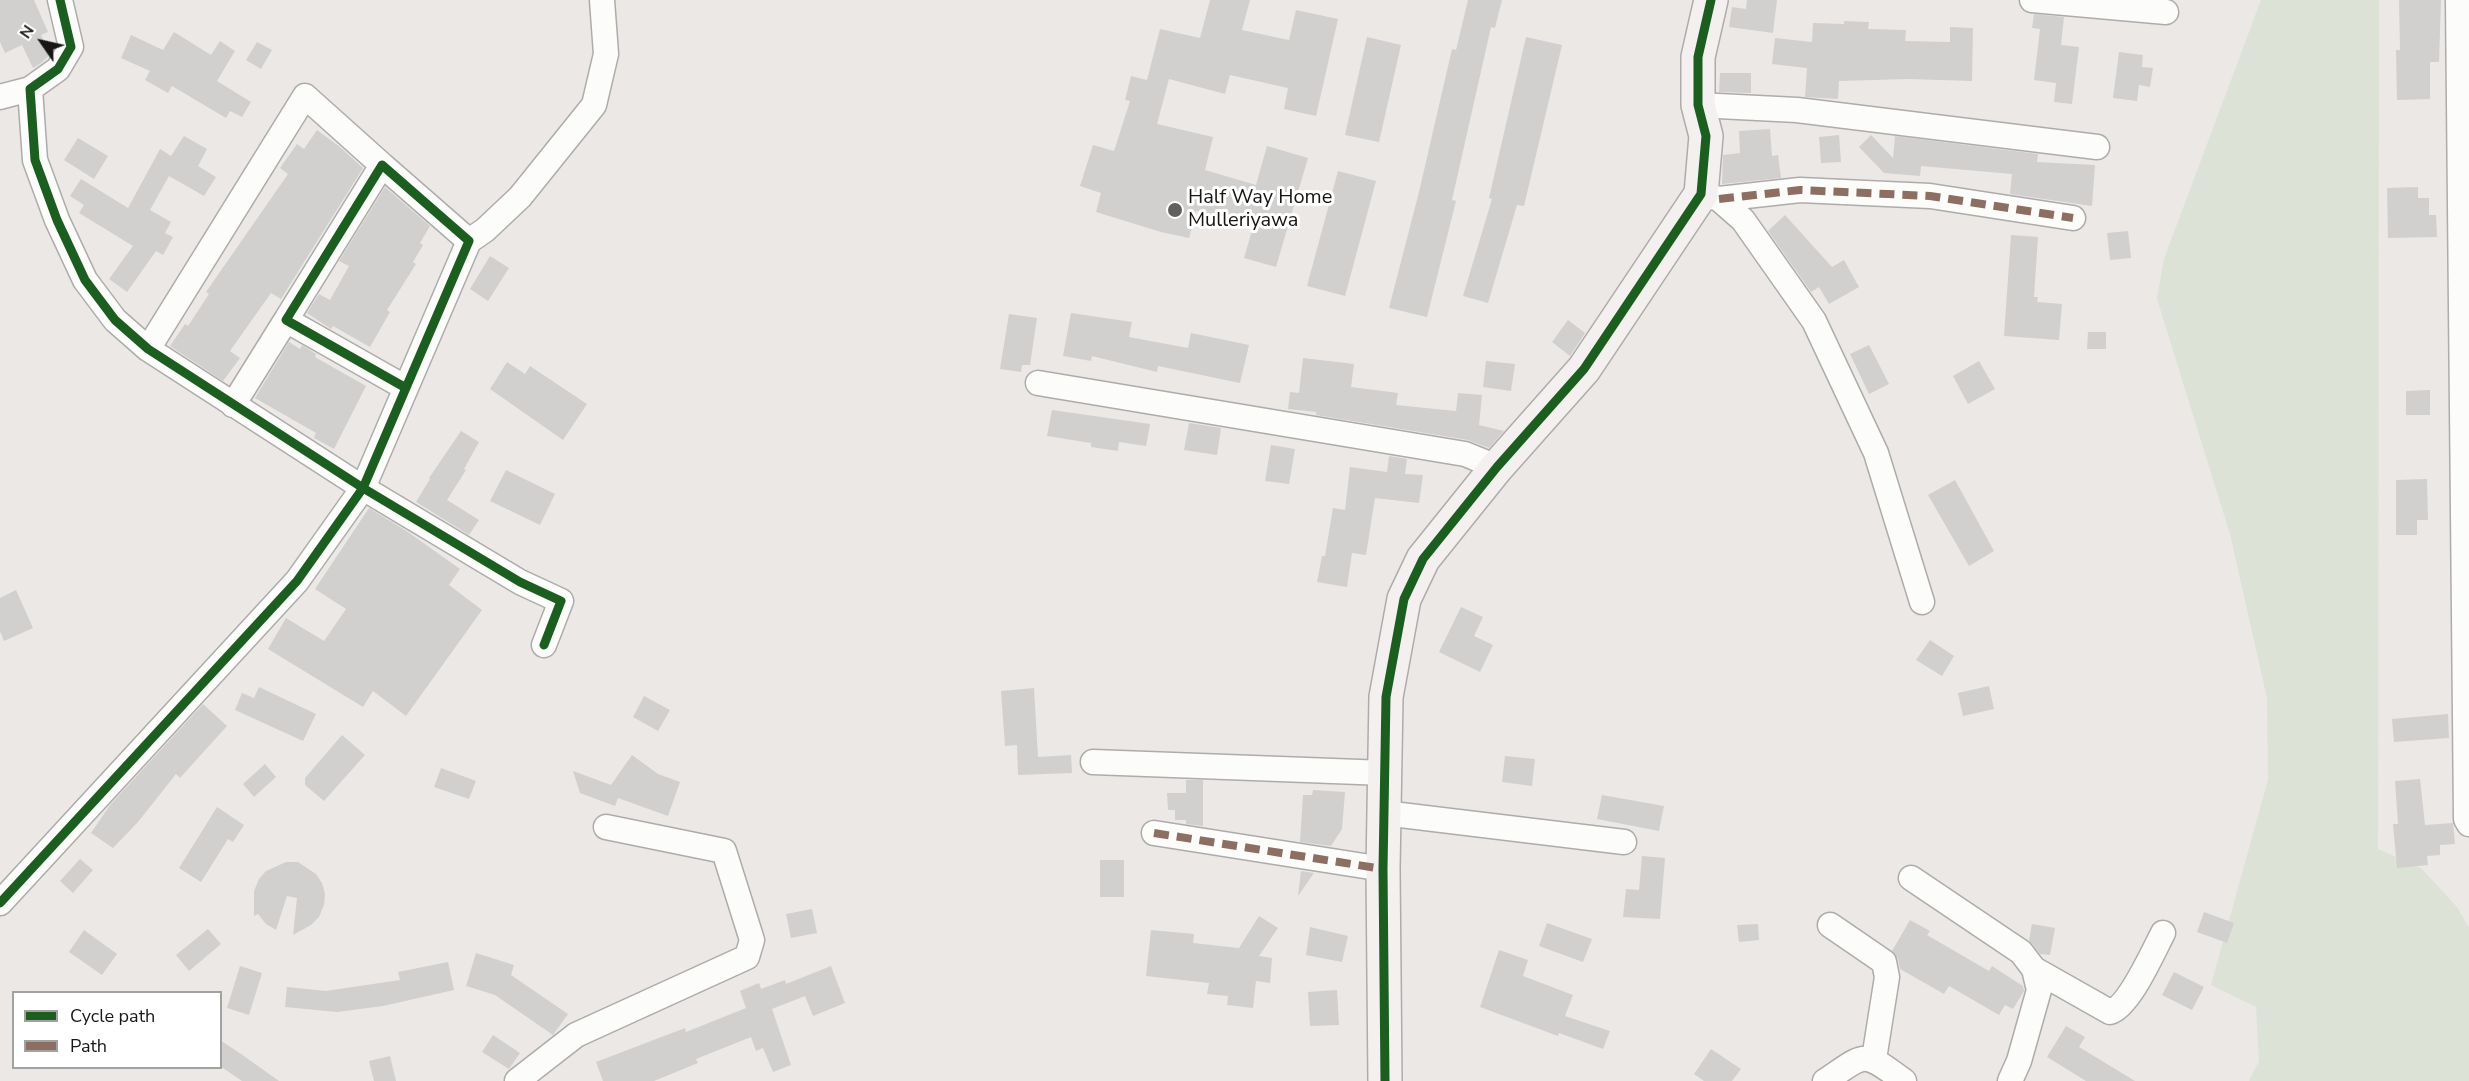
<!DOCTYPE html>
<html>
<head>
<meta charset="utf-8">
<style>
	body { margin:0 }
	#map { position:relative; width:2469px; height:1081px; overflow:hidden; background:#ebe8e6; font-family:"Nunito Sans",sans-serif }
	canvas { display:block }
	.legend { position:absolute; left:12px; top:991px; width:210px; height:78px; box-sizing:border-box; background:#fff; border:2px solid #a2a2a1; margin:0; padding:8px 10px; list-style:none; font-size:18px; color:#171615 }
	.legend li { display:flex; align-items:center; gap:12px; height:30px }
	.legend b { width:30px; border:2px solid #a2a2a1 }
	.north { position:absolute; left:12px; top:12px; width:60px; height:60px; -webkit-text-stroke:4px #fff; paint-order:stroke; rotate:304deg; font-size:16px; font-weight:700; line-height:24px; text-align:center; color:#171615 }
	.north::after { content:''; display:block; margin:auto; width:21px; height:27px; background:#171615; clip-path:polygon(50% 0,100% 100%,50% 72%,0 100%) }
</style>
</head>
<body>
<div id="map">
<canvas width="2469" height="1081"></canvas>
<ul class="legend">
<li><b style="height:8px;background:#1b5e20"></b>Cycle path</li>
<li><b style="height:8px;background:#8d6e63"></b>Path</li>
</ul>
<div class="north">N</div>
</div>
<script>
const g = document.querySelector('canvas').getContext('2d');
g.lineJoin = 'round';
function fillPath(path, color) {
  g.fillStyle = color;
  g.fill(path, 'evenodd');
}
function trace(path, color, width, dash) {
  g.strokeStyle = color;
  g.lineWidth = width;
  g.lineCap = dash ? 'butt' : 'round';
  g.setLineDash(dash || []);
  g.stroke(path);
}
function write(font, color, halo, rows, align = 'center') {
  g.font = font + ' "Nunito Sans",sans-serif';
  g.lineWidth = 6;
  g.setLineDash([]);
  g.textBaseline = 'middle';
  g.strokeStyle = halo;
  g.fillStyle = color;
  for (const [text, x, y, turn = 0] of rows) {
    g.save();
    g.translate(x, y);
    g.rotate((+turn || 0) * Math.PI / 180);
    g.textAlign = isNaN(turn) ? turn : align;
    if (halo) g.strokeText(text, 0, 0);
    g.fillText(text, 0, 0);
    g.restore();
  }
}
fillPath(new Path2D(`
	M2261 0H2379L2378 849 2421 868 2457 907 2469 928V1081H2249L2259 1061 2256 1007 2211 985 2268 780 2267 698 2230 534 2157 299 2164 259Z`), '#dce2d6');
fillPath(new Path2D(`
	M0 0H34L48 32 41 35 50 55 40 64 33 68 22 45 5 53 0 42Z
	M1210 0H1250L1242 30 1289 40 1296 10 1338 19 1316 116 1284 109 1288 88 1230 75 1225 94 1169 79 1157 124 1213 137 1205 170 1256 185 1267 146 1308 158 1276 267 1244 258 1253 227 1196 211 1189 238 1161 232 1096 212 1101 193 1080 186 1093 145 1114 151 1130 101 1125 100 1131 76 1147 80 1160 29 1200 38Z
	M1468 0H1502L1495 28 1491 27 1452 200 1456 201 1427 317 1389 308 1419 192 1452 49 1456 50Z
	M1747 0H1777L1773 33 1729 27 1732 7 1746 9Z
	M2399 0H2441L2439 62H2430V99L2397 100 2396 50H2400Z
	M2034 14 2064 17 2061 45 2079 47 2072 104 2054 102 2056 83 2034 80 2040 29 2032 28Z
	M1844 21 1869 22 1868 29 1906 30 1905 41 1950 42V27L1973 28 1972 81 1908 79 1839 81 1838 99 1805 97 1807 68 1772 64 1775 38 1812 42 1813 23 1844 24Z
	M174 32 211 55 220 41 235 51 217 81 251 102 242 117 230 111 226 118 172 86 168 93 145 80 150 71 121 58 131 35 163 50Z
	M1367 37 1401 45 1379 142 1345 135Z
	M1526 37 1562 45 1524 206 1517 205 1488 303 1463 296 1492 199 1489 198Z
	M257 42 272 50 261 69 246 60Z
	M2119 52 2143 55 2142 67 2153 68 2150 87 2139 85 2137 101 2113 98Z
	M1720 73H1751V93L1719 92Z
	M1770 129 1772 156 1778 155 1781 178 1722 184 1723 155 1740 153 1739 131Z
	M317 130 340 147 363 168 281 299 271 293 230 351 240 358 223 381 170 346 185 324 188 326 209 294 206 292 288 174 280 168 297 144 304 149Z
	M1839 135 1841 162 1821 163 1819 137Z
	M1871 135 1893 158 1895 136 2038 154 2037 162 2095 165 2092 206 2010 194 2012 174 1921 166 1920 176 1884 173 1859 147Z
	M184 136 207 149 198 166 216 177 204 196 169 176 150 210 171 222 165 233 173 237 163 255 156 251 127 292 109 279 133 246 79 213 84 205 70 196 81 179 128 208 160 149 171 156Z
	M78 138 108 156 94 179 64 160Z
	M1338 171 1376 181 1345 296 1307 286Z
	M385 187 430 226 420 243 423 245 413 262 416 264 387 310 390 312 370 347 333 326 331 329 307 313 319 294 330 300 349 266 339 261Z
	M2418 187V198H2429V215H2436L2437 237 2388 238 2387 188Z
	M1785 215 1832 267 1844 260 1859 287 1829 304 1819 287 1811 292 1768 231Z
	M2128 231 2131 258 2110 260 2107 233Z
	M2011 235 2038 237 2034 297H2038L2037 302 2062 304 2059 340 2004 336Z
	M490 256 509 268 488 301 470 289Z
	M1071 313 1132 322 1129 337 1188 348 1191 333 1249 345 1240 383 1158 366 1157 372 1092 356 1091 361 1063 356Z
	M1009 314 1037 318 1030 365H1022L1021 372 1000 369Z
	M1568 320 1585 333 1570 356 1552 342Z
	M2088 332H2106V349H2087Z
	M289 342 300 349 302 345 316 354 315 357 366 386 334 449 314 438 316 433 255 398Z
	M1869 345 1889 384 1869 394 1850 354Z
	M1303 358 1354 364 1351 387 1398 393 1396 405 1456 411 1458 393 1482 395 1479 425 1504 431 1489 448 1468 440 1316 415V412L1288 409 1290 392 1299 393Z
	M1486 361 1515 364 1511 391 1483 387Z
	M1979 361 1995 389 1968 404 1953 376Z
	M507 362 525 374 530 366 587 404 563 440 490 389Z
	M2430 390V415H2406V391Z
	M1052 410 1150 424 1146 446 1119 442 1118 451 1091 447V443L1047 436Z
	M1189 423 1221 428 1217 455 1184 450Z
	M461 431 479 442 464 469 466 470 447 500 479 520 469 535 416 502 430 479 429 478Z
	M1271 445 1295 449 1289 484 1265 481Z
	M1389 456 1407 459 1405 474 1423 475 1419 503 1375 498 1366 555 1352 553 1347 587 1317 582 1322 556H1325L1333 508 1345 510 1350 467 1387 472Z
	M506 470 555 494 540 525 490 501Z
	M2427 479 2428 520H2417V535H2396V480Z
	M1955 480 1994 551 1969 566 1928 495Z
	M369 508 405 530 460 569 449 585 482 610 406 716 373 691 363 707 268 649 286 618 324 641 346 609 315 589Z
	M16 590 33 628 4 641 0 631V598Z
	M1461 607 1483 617 1474 636 1493 645 1480 672 1439 652Z
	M1930 640 1954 656 1942 676 1916 660Z
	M1989 686 1994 709 1963 716 1958 693Z
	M259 687 316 714 303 741 235 710 242 693 254 698Z
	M1034 688 1038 757 1071 755 1072 773 1018 775 1017 745 1005 746 1001 691Z
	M644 696 670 710 658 731 633 717Z
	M203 704 227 726 180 778 176 774 138 822 113 848 91 833 110 805Z
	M2448 714 2449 738 2394 742 2392 719Z
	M342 735 365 755 324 801 305 785V778Z
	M632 755 658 774 680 782 668 816 618 798 615 806 580 793 573 771 611 785Z
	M1505 756 1535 759 1532 786 1502 782Z
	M265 764 276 777 254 797 243 784Z
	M441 768 476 781 469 799 434 787Z
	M2420 779 2425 825 2453 823 2455 844 2440 845V855L2427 856 2428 865 2397 868 2393 824H2398L2395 781Z
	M1186 780H1203V826L1186 824V820H1175V810H1168L1167 793H1186Z
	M1313 790 1345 792 1342 829 1331 846 1300 842 1303 795H1312Z
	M1602 795 1664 806 1659 831 1597 819Z
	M217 807 244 825 233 842 228 839 201 882 179 868Z
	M1642 856 1665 858 1660 919 1623 917 1626 889 1639 890Z
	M80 859 93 870 73 893 60 881Z
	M1100 860H1124V897H1100Z
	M286 862H298L316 874 322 883 325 894 324 905 319 917 311 925 293 935 297 898 287 896 276 930 266 924 258 914 254 916V891L259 879 266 871Z
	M1301 871 1314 873 1298 896Z
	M812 909 817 933 791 938 786 914Z
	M2204 912 2234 923 2227 943 2197 932Z
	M1259 916 1278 928 1259 956 1272 958 1270 983 1256 981 1253 1008 1227 1005 1228 996 1207 994 1209 983 1146 976 1151 930 1194 934 1193 943 1239 948Z
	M1910 920 1930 931 1927 935 1989 971 1992 966 2023 986 2024 991 2013 1009 2005 1005 1999 1015 1949 986 1944 994 1900 969 1898 959 1892 951Z
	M1547 923 1592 939 1583 962 1539 946Z
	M1758 924 1759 940 1739 942 1737 925Z
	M2032 924 2055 928 2050 955 2040 954 2029 940Z
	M1310 927 1348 936 1342 962 1306 955Z
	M208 929 221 944 189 971 176 955Z
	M84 930 117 954 102 975 69 952Z
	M1499 950 1528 960 1523 976 1573 995 1565 1016 1610 1031 1603 1049 1559 1033 1558 1036 1480 1007Z
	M476 953 514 965 511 975 568 1014 553 1035 495 995 466 986Z
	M448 962 454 990 383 1006 337 1012 285 1007 287 987 326 991 400 980 398 972Z
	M240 966 262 973 249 1015 227 1008Z
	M831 966 845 1003 813 1016 805 996 772 1009 791 1065 773 1072 763 1048 756 1051 751 1037 696 1059 698 1063 654 1081H603L596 1062 685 1028 686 1032 746 1008 740 991 759 983 761 989 785 980 786 984Z
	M2174 972 2204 987 2192 1010 2162 995Z
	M1337 990 1339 1025 1310 1026 1308 992Z
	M2066 1026 2085 1037 2079 1047 2135 1081H2086L2047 1057Z
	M493 1035 520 1053 509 1069 482 1052Z
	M220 1040 241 1054 279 1081H242L220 1066Z
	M1711 1049 1741 1069 1732 1081H1704L1694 1074Z
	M390 1056 396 1081H374L369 1061Z`), '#d2d0ce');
const street = new Path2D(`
	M60 0 71 47 58 69 30 89 35 160 57 220 85 280 115 320 148 349 363 488 469 241 382 165 286 320 406 388
	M2032 0 2166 12
	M2458 0 2466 819 2469 824
	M0 97 30 89
	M1698 105 1797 110 2097 147
	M1701 194 1719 199 1743 220 1814 321 1876 453 1922 602
	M1719 199 1800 190 1930 196 2073 218
	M469 241 485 230 520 197 594 105 606 54 602 0
	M148 349 305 96 382 165
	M1038 383 1465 454 1497 467
	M233 405 286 320
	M1093 762 1386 773
	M1384 813 1624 842
	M1154 833 1383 869
	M1911 878 2021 952 2034 969 2039 990 2019 1061 2010 1081
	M0 903 297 581 363 488 520 582 561 601 544 645
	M1830 925 1884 962 1887 977 1874 1059
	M2034 969 2110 1012C2129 1007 2153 952 2163 933
	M517 1081 576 1035 747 957 752 940 724 851 606 827
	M1825 1081C1867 1053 1862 1050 1904 1081`);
const secondary = new Path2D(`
	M1385 1081 1383 869 1386 697 1404 599 1423 559 1497 467 1584 369 1701 194 1706 136 1698 105V57L1711 0`);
trace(street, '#aeacab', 27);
trace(secondary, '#aeacab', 36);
trace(street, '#fcfcfb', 24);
trace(secondary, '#f4f0ef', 33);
trace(new Path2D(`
	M1719 199 1800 190 1930 196 2073 218
	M1154 833 1383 869`), '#8d6e63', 8, [15, 8]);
trace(new Path2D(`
	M60 0 71 47 58 69 30 89 35 160 57 220 85 280 115 320 148 349 363 488 469 241 382 165 286 320 406 388
	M0 903 297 581 363 488 520 582 561 601 544 645
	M1385 1081 1383 869 1386 697 1404 599 1423 559 1497 467 1584 369 1701 194 1706 136 1698 105V57L1711 0`), '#1b5e20', 9);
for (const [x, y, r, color] of [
	[1175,210,8,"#61605e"]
]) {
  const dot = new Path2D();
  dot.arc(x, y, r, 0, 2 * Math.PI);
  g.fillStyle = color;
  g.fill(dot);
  trace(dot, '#fff', 2);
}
write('20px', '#171615', '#fff', [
	["Half Way Home",1188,198],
	["Mulleriyawa",1188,221]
], 'left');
</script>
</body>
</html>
